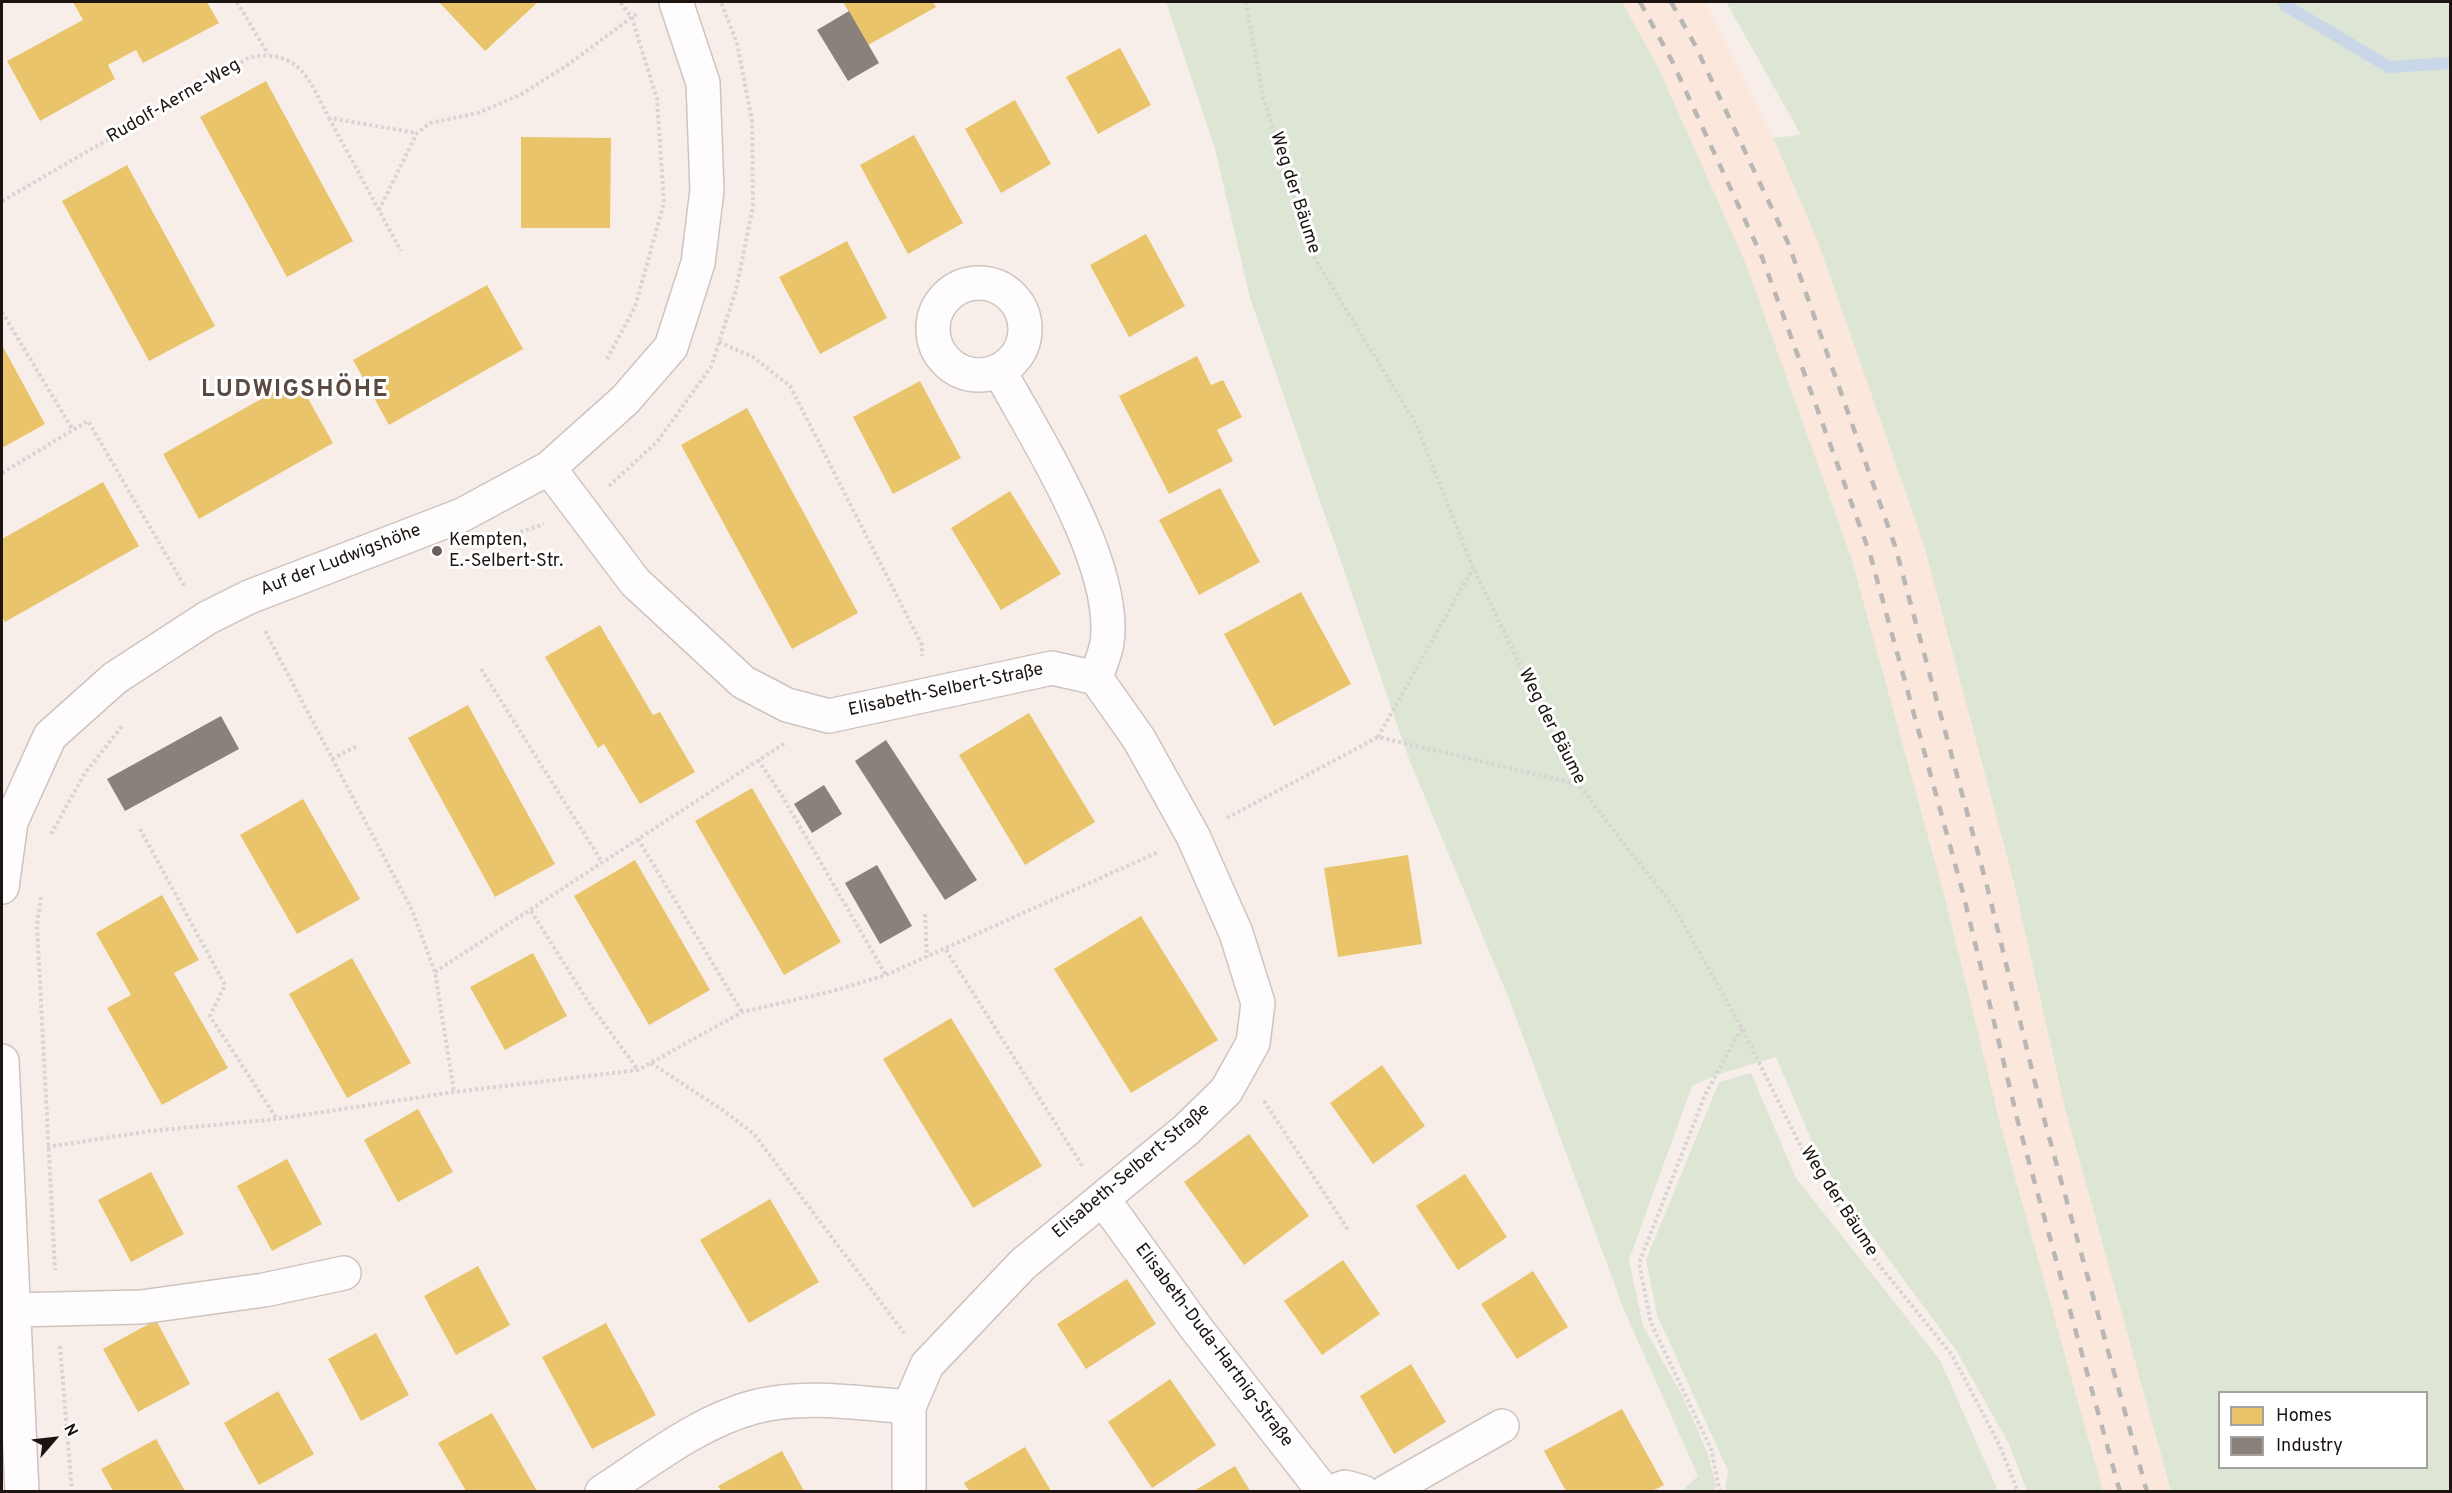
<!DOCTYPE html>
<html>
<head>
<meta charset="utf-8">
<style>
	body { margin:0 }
	#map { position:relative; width:2452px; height:1493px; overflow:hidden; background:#f8eee9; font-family:Overpass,sans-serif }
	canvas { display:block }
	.frame { position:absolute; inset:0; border:3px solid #1b1410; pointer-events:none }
	.legend { position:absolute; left:2218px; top:1391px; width:210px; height:78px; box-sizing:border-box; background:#fff; border:2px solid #a4a19f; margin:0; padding:8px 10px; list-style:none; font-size:18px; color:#1b1410 }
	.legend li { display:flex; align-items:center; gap:12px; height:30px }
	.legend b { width:30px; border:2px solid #a4a19f }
	.north { position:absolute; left:24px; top:1409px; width:60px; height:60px; -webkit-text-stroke:4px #fff; paint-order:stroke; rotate:62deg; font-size:16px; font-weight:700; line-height:24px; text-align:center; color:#1b1410 }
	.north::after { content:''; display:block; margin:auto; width:21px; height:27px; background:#1b1410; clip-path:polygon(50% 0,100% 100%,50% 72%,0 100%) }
</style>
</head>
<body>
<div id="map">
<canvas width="2452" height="1493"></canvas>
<div class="frame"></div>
<ul class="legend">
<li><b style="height:16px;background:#e9c46a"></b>Homes</li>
<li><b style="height:16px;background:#8a817c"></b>Industry</li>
</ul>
<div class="north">N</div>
</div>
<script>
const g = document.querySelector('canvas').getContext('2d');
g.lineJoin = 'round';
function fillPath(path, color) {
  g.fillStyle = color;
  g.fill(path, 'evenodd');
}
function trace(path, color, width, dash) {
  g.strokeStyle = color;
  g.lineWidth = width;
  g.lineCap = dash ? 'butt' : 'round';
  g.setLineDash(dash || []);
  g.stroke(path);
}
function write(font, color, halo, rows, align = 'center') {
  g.font = font + ' Overpass,sans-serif';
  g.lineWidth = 6;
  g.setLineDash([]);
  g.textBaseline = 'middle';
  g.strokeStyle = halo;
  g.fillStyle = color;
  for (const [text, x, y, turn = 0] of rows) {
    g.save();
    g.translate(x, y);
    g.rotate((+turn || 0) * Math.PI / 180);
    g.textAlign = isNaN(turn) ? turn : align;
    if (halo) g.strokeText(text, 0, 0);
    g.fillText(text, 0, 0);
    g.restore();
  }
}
fillPath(new Path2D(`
	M1622 2H1705L1773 138 1817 239 1923 542 2014 883 2065 1108 2171 1491H2103L2001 1127 1945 898 1851 557 1746 264 1658 67Z`), '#fbe7dc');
fillPath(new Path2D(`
	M1166 2H1622L1658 67 1746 264 1851 557 1945 898 2001 1127 2103 1491H2027L2009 1444 1956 1350 1884 1253 1819 1158 1776 1057 1716 1075 1692 1086 1629 1260 1643 1326 1682 1395 1708 1454 1716 1486 1715 1491H1682L1698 1476 1624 1310 1511 1004 1409 759 1250 298 1215 149Z
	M1726 2H2450V1491H2171L2065 1108 2014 883 1923 542 1817 239 1773 138 1801 135ZM2426 1392V1468H2220V1392Z
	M1751 1073 1796 1178 1940 1360 1998 1491H1725L1728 1471 1657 1315 1646 1260 1719 1082Z`), '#dde6d5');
fillPath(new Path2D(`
	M73 2H207L219 23 143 63 136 50 108 65 115 79 40 121 7 61 83 20Z
	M439 2H538L485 51Z
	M843 2H933L936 7 868 45Z
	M1120 48 1151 105 1098 134 1066 77Z
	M266 81 353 241 287 277 200 117Z
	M1015 100 1051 164 1001 193 965 129Z
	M914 135 963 223 908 254 860 165Z
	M521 137 611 138 610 228H521Z
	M127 165 215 326 149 361 62 201Z
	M1146 234 1185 306 1129 337 1090 265Z
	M847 241 887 318 820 354 779 277Z
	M487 285 523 349 389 425 353 360Z
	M2 345 45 424 2 448Z
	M1197 356 1211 385 1223 380 1242 417 1217 430 1233 461 1169 494 1119 396Z
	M297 379 333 443 199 519 163 454Z
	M920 381 961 458 893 494 853 417Z
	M747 408 858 613 792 649 681 445Z
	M103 482 139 546 5 622 2 616V539Z
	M1220 488 1260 562 1199 595 1159 520Z
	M1010 491 1061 574 1001 610 951 528Z
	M1301 592 1351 684 1274 726 1224 634Z
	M600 625 653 715 660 712 695 772 640 804 604 744 598 748 545 657Z
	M468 705 555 864 495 897 408 738Z
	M1029 713 1095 822 1025 865 959 755Z
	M752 788 841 942 784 975 695 821Z
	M303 799 360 899 297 934 240 835Z
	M1408 855 1422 944 1338 957 1324 868Z
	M635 860 710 990 649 1025 574 896Z
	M162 895 199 960 174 973 228 1068 162 1105 107 1008 131 995 96 933Z
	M1141 916 1218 1040 1131 1093 1054 969Z
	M533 953 567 1016 505 1050 470 987Z
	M352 958 411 1063 347 1098 289 994Z
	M951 1018 1042 1166 973 1208 883 1059Z
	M1382 1065 1425 1126 1373 1164 1330 1103Z
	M418 1109 453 1172 398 1202 364 1140Z
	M1249 1134 1309 1216 1244 1265 1184 1182Z
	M287 1159 322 1224 272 1251 237 1186Z
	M151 1172 184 1234 131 1262 98 1200Z
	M1465 1174 1507 1237 1458 1270 1416 1206Z
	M770 1199 819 1282 749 1323 700 1240Z
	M1343 1260 1380 1314 1322 1355 1284 1301Z
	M478 1266 510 1325 456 1355 424 1296Z
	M1533 1271 1568 1327 1517 1359 1481 1304Z
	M1127 1279 1156 1324 1086 1369 1057 1324Z
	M156 1320 190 1384 138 1412 103 1349Z
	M606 1323 656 1415 592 1449 542 1357Z
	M376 1333 409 1395 361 1421 328 1359Z
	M1411 1364 1446 1422 1394 1454 1360 1396Z
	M1170 1379 1216 1445 1152 1488 1108 1422Z
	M278 1391 314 1454 259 1485 224 1423Z
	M1622 1409 1664 1485 1652 1491H1566L1544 1451Z
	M492 1413 537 1491H466L438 1443Z
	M156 1439 185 1491H113L101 1469Z
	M1025 1447 1051 1491H969L964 1483Z
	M782 1451 804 1491H721L718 1486Z
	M1235 1466 1250 1491H1194Z`), '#e9c46a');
fillPath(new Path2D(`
	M849 11 879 63 848 81 817 30Z
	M221 716 239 749 125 811 107 779Z
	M886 740 977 880 945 900 855 761Z
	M824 785 842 814 812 833 794 804Z
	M877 865 912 926 880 944 845 883Z`), '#8a817c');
trace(new Path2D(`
	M2284 2 2285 5 2389 67 2450 63`), '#cad7e9', 12);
const street = new Path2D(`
	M933 329a46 46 0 1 1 92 0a46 46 0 1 1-92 0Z
	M999 370C1037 440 1118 564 1107 643 1105 655 1099 667 1096 678
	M549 468 635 582 743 682 787 705 829 716 1052 668 1096 678 1139 739 1193 836 1236 933 1258 1003 1253 1043 1226 1091 1186 1130 1023 1264 927 1365 909 1407V1492
	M2 887 11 822 50 736 115 678 207 618 249 597 462 515 549 468 625 400 671 347 698 263 707 190 703 83 676 2
	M2 1061 22 1492
	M1103 1199 1196 1328 1324 1492
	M13 1310 141 1307 264 1290 344 1273
	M602 1492C650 1461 698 1422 754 1407 804 1394 858 1403 909 1407
	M1331 1492 1345 1487 1363 1492
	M1386 1492 1502 1426`);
trace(street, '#cdc4c0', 36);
trace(new Path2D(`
	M237 2 268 54
	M1246 2 1263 97 1314 257 1416 424 1473 568 1578 784 1675 909 1742 1028 1809 1163 1875 1260 1952 1355 2000 1446 2018 1492
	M329 118 401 251
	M2 201 250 57C300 49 309 80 329 118L417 133
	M379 210 417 133 430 123 478 113 520 95 569 64 639 12
	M2 312 73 430
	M719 342 753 357 790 386 922 645V656
	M607 359 635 307 664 203 657 99 632 18 620 2
	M2 473 88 421 185 587
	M609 486 657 442 711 367 736 290 753 206 752 121 737 43 721 2
	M509 536 544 524
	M265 631 412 910 435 972 454 1092
	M481 669 602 862
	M1378 737 1473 568
	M332 759 357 746
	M758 760 781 794 886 975
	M1227 818 1378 737 1577 784
	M140 829 225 985 210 1016 277 1119
	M51 834 85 773 123 725
	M638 839 742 1012
	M41 897 37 925 55 1270
	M531 911 589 1003 638 1070
	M925 914 927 957
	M946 950 1083 1167
	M435 972 785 743
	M651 1063 724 1111 754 1134 904 1333
	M1264 1101 1349 1231
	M47 1147 150 1131 277 1119 454 1092 638 1070 742 1012 833 991 886 975 1158 852
	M60 1346 72 1492
	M1720 1492 1711 1449 1651 1323 1639 1263 1705 1095 1742 1028`), '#d7d4d3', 4, [3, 3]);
trace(street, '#fefcfc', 33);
trace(new Path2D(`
	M1640 2 1672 61 1762 257 1870 554 1963 893 2018 1122 2120 1492
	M1671 2 1695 45 1789 245 1895 546 1987 886 2043 1115 2147 1492`), '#b9b7b6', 4.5, [10, 10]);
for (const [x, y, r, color] of [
	[437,551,6,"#68605c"]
]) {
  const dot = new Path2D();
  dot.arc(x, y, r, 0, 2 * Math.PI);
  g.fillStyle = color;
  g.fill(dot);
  trace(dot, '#fff', 2);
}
write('18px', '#1b1410', '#fff', [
	["Rudolf-Aerne-Weg",174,102,-30],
	["Weg der Bäume",1294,193,72],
	["Auf der Ludwigshöhe",341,561,-21],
	["Elisabeth-Selbert-Straße",946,691,-12],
	["Weg der Bäume",1551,727,63],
	["Elisabeth-Selbert-Straße",1132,1172,-40],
	["Weg der Bäume",1838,1202,57],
	["Elisabeth-Duda-Hartnig-Straße",1213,1346,53]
]);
write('18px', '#1b1410', '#fff', [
	["Kempten,",449,541],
	["E.-Selbert-Str.",449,562]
], 'left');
g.letterSpacing = '1.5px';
write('bold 24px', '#5a4a3f', '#fff', [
	["LUDWIGSHÖHE",295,391]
]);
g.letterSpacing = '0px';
</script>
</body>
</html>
